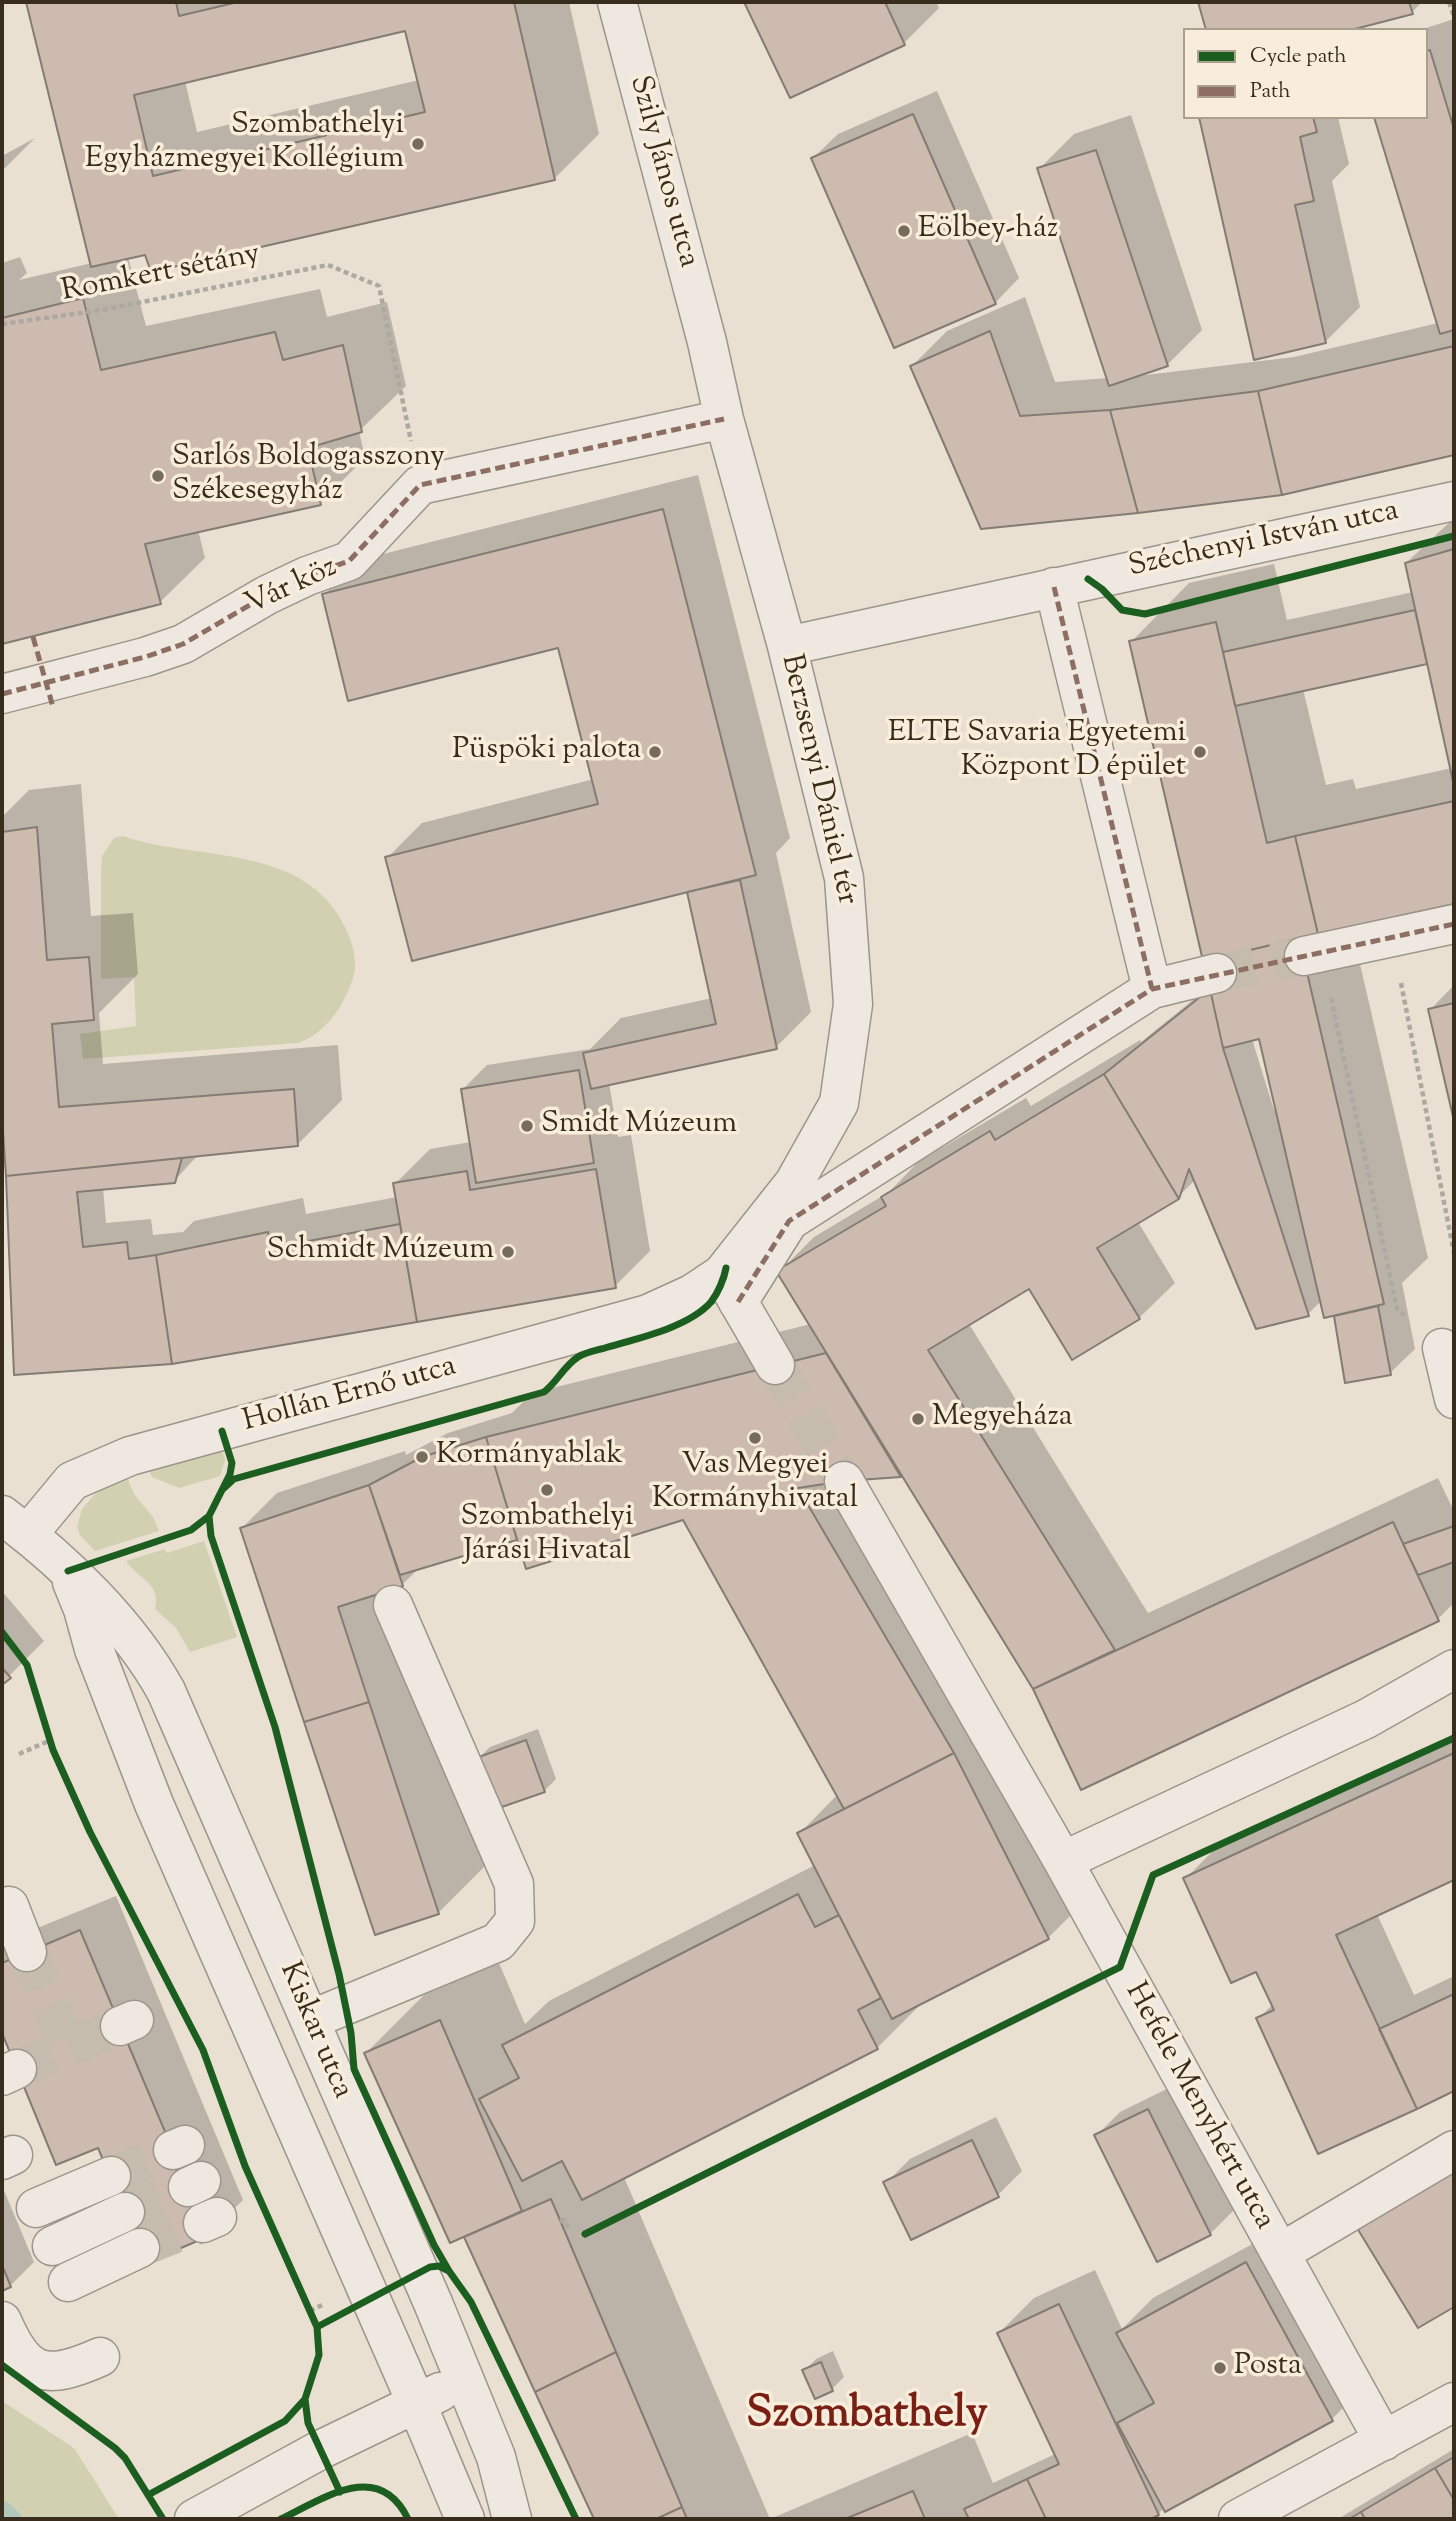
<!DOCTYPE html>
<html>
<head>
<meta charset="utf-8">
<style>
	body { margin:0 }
	#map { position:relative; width:1456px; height:2521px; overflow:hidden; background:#eae0d2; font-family:"Sorts Mill Goudy",serif }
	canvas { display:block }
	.frame { position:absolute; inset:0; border:4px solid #382c1d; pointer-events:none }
	.legend { position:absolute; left:1183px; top:28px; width:245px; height:91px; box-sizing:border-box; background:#f8ecdb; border:2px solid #ab9f8f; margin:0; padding:9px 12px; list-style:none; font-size:21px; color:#382c1d }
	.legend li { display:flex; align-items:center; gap:14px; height:35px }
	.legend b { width:35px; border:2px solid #ab9f8f }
</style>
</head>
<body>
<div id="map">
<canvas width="1456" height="2521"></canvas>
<div class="frame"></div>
<ul class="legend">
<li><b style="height:9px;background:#1b5e20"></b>Cycle path</li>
<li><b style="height:9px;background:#8d6e63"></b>Path</li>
</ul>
</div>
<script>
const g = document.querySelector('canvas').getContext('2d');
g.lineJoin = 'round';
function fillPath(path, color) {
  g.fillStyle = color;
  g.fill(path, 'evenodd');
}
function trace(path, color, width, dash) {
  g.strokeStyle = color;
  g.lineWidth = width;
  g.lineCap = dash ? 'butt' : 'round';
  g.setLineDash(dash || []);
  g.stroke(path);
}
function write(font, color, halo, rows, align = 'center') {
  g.font = font + ' "Sorts Mill Goudy",serif';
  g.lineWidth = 7;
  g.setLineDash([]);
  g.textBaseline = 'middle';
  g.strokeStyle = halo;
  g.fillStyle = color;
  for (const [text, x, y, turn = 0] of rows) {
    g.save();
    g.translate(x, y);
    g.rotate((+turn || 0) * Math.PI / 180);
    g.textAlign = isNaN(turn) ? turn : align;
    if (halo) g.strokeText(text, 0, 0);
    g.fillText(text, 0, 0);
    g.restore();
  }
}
fillPath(new Path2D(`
	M123 836C197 862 306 842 346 929 353 945 359 964 352 981 343 1007 325 1034 298 1043L83 1059 80 1034 136 1026 134 977 101 979V870L102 856 114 838Z
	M221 1446 225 1460 220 1476 179 1488 152 1477 147 1466Z
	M125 1472 134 1494 153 1517 159 1531 95 1551 80 1535 77 1527 82 1509 101 1487Z
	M204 1541 237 1637 190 1652 176 1628 155 1609C162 1584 138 1579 126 1561L165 1549 167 1553Z
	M2 2401 74 2448 119 2519H2Z`), '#d1d0b0');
fillPath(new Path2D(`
	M27 2H569L599 134 554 179 128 257 146 326 320 289 327 317 387 302 406 386 359 431 365 458 320 503 198 530 205 558 160 602 2 642V263L20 257 27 273 19 280 92 263ZM407 29 419 80 197 132 185 81Z
	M746 2H936L939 8 904 43 791 96Z
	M1200 2H1422L1412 12 1207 30Z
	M1454 19V452L1282 494 982 528 912 366 947 331 1025 297 1055 382 1108 378 1039 169 1074 134 1131 115 1202 330 1167 365 1138 376 1294 357 1438 323 1426 117V30H1420Z
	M937 91 1019 278 995 303 813 158 838 134Z
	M1201 117H1338L1349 164 1332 181 1360 307 1325 342Z
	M35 138 2 171V156Z
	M698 475 790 838 776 853 811 1012 776 1047 609 1083 618 1137 631 1135 650 1251 615 1286 171 1363 16 1373 2 1091V817L29 790 81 784 91 916 133 913 138 974 99 1013 103 1064 338 1045 342 1100 298 1144 199 1154 174 1181 103 1188 106 1223 151 1219 153 1235 183 1232 194 1221 303 1198 306 1214 397 1197 395 1184 430 1149 471 1142 463 1089 487 1065 590 1049 621 1018 712 998 689 890 387 858 422 823 594 779 560 646 324 595 359 560Z
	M1454 518V902L1351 925 1428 1258 1402 1283 1415 1349 1390 1373 1347 1381 1336 1314 1321 1301 1308 1314 1195 1180 1178 1197 1138 1222 1175 1283 1139 1318 1073 1358 1030 1287 969 1324 1148 1613 1438 1478 1454 1511V1603L1438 1619 1081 1787 1034 1688 902 1473 900 1475 863 1478 998 1708 1093 1893 1048 1938 922 2003 877 2048 624 2177 770 2519 972 2433 993 2483 1053 2455 1056 2453 999 2333 1034 2298 1095 2270 1122 2329 1153 2298 1282 2228 1367 2384 1332 2419 1165 2507 1158 2514 1147 2519H596L465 2235 366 2053 424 1995 499 1963 525 2024 549 2001 815 1865 799 1834 838 1794 684 1518 518 1537 420 1567 402 1585 379 1592 497 1854 438 1913 242 1528 277 1493 405 1451 406 1455 448 1433 512 1413 532 1393 811 1324 779 1272 814 1237 889 1192 918 1162 1026 1098 1031 1106 1140 1040 1141 1042 1220 978 1131 642 1189 583 1274 564 1287 620 1413 592 1406 563ZM1428 662 1452 768 1356 789 1353 779 1326 785 1303 689ZM1260 1037 1277 1110H1274L1252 1039Z
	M1454 985V1114L1430 1010Z
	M2 1591 44 1641 2 1683Z
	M538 1729 556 1779 544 1791 478 1759 490 1747Z
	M1454 1736V1878L1377 1914 1414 1995 1454 1976V2089L1319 2152 1258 2019 1273 2004 1256 1969 1185 1879 1220 1844Z
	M116 1896 243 2200 208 2235 99 2146 57 2163 2 2030V1950L13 1938Z
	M1173 2086 1234 2210 1210 2234 1096 2136 1120 2112Z
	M996 2117 1022 2171 998 2195 886 2183 910 2159Z
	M1454 2147V2305L1419 2326Z
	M3 2188 34 2262 10 2286 2 2289Z
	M833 2351 844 2377 832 2389 816 2397 804 2371 816 2359Z
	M1454 2449V2519H1338Z`), '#0003');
trace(new Path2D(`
	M2 2508 14 2519`), '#b3c8bd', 16);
const building = new Path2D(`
	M26 2H176L179 16 238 2H514L555 180 151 272 145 255 91 267ZM405 31 425 112 153 176 134 95Z
	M744 2H885L905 45 790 98Z
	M1198 2H1409L1413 14 1351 30H1206Z
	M1430 50 1454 129V330L1440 334 1374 117H1426V51Z
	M913 114 996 304 894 348 811 158Z
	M1199 117H1313L1317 132 1300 137 1314 201 1295 205 1326 343 1254 360Z
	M1096 150 1168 366 1109 386 1037 168Z
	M83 298 101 370 275 332 283 360 343 345 362 432 308 448 321 505 145 544 161 604 2 644V318Z
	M990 331 1020 416 1110 410 1138 513 981 529 910 366Z
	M1454 346V455L1282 495 1258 391Z
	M1258 391 1282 495 1138 513 1110 410Z
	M663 509 756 875 412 961 385 857 598 804 558 648 348 701 322 594Z
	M1454 549V786L1405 563Z
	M1415 610 1427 664 1235 706 1223 652Z
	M1216 622 1267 843 1295 836 1318 934 1203 961 1129 641Z
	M1454 801V904L1318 934 1295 836Z
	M37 827 47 960 89 957 94 1020 52 1024 59 1107 294 1089 298 1146 6 1176 2 1117V832Z
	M740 880 777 1049 591 1089 583 1053 716 1024 687 892Z
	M1299 938 1384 1304 1324 1318 1259 1039 1223 1048 1210 989 1214 959Z
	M1210 989 1223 1048 1309 1316 1256 1329 1189 1169 1179 1199 1104 1074Z
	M1454 1003V1121L1428 1009Z
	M579 1070 594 1163 476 1183 461 1089Z
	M1104 1074 1179 1199 1097 1248 1140 1319 1072 1360 1029 1289 928 1350 1115 1650 1033 1689 776 1271 886 1206 881 1197 990 1131 995 1140Z
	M182 1158 175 1183 77 1192 83 1247 127 1242 129 1259 156 1255 172 1364 14 1375 6 1176Z
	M596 1169 616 1288 417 1322 393 1183 467 1171 470 1190Z
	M400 1224 417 1322 172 1364 156 1255 268 1232 271 1248Z
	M1378 1306 1391 1375 1345 1383 1334 1316Z
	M826 1353 901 1477 844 1481 798 1488 954 1753 844 1809 683 1520 526 1569 486 1437Z
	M486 1437 517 1540 400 1575 369 1485 422 1457Z
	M369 1485 403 1586 338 1607 369 1702 304 1722 240 1528Z
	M1393 1522 1439 1621 1081 1790 1033 1689Z
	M1454 1526V1562L1418 1575 1403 1544Z
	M2 1668 11 1678 2 1685Z
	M369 1702 439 1914 375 1935 304 1722Z
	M526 1740 545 1792 496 1809 476 1758Z
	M954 1753 1049 1939 892 2019 797 1833Z
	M1454 1753V1880L1336 1935 1417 2109 1318 2154 1256 2018 1274 2010 1256 1972 1231 1983 1183 1878Z
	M798 1894 815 1927 839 1915 881 1998 858 2010 878 2049 582 2200 562 2161 522 2181 479 2099 519 2078 502 2045Z
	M80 1930 209 2236 146 2263 98 2148 56 2165 2 2033V1963Z
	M1454 1994V2091L1417 2109 1379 2029Z
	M440 2020 522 2211 450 2243 364 2053Z
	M1148 2109 1211 2235 1157 2262 1094 2135Z
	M972 2140 999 2197 911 2240 883 2182Z
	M1454 2163V2307L1418 2328 1354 2223Z
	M551 2199 616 2352 535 2392 464 2237Z
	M1246 2262 1333 2421 1165 2512 1117 2423 1154 2403 1116 2333Z
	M2 2265 11 2287 2 2291Z
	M1059 2304 1159 2515 1151 2519H1046L1027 2479 1059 2464 997 2333Z
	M616 2352 682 2507 656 2519H594L535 2392Z
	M821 2362 833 2391 815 2399 802 2370Z
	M1454 2457V2500L1435 2468Z
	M1435 2468 1454 2500V2519H1365L1361 2512Z
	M1027 2479 1046 2519H969L964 2509Z
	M913 2491 925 2519H845Z
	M682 2507 687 2519H656Z
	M1361 2512 1365 2519H1349Z`);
fillPath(building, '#cebbaf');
trace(building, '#837c73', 2);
trace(new Path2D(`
	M1217 973 1304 956
	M775 1365 844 1481
	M27 1952 69 2047
	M17 2069 120 2026
	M111 2176 173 2150
	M125 2212 188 2187
	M140 2248 203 2223`), '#c6bcae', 38, [38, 19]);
const minor = new Path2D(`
	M1054 587 1152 989
	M787 646 1454 501
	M2 694 145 657 183 644 267 595 307 576 349 561 420 485 724 419
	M1304 956 1454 924
	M725 1279 775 1365
	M738 1302 789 1221 1152 989 1217 973
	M1442 1348 1454 1399
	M844 1481 1063 1861 1384 2441
	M2 1515C64 1561 129 1624 166 1691L433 2303 496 2457 512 2519
	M28 1534 72 1481 130 1456 648 1314 692 1294 722 1274 794 1183 839 1103 853 1004 844 878 787 646 724 419 707 342 617 2
	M72 1582 83 1609 94 1649 154 1804 416 2402 465 2519
	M1063 1861 1366 1719 1454 1669
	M9 1906 27 1952
	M310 2020 498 1942 515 1921 514 1884 393 1605
	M120 2026 134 2020
	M2 2076 17 2069
	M173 2150 185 2145
	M2 2160 13 2155
	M188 2187 201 2181
	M36 2208 111 2176
	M203 2223 217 2217
	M52 2246 125 2212
	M1280 2253 1454 2150
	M68 2282 140 2248
	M2 2321C26 2377 46 2381 100 2357
	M194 2519 320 2450 440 2392
	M1238 2519 1454 2402`);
trace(minor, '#9c958c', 41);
trace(new Path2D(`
	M1449 2 1454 17
	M2 324 102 310 328 265 379 286 411 441
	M1401 983 1454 1253
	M1331 998 1397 1309 1407 1318
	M19 1754 51 1740
	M560 2222 564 2220 569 2228
	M310 2311 322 2305`), '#ada8a1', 4.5, [5, 3.5]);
trace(minor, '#eee8e1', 38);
trace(new Path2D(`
	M1054 587 1152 989
	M33 637 53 707
	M2 694 145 657 183 644 267 595 307 576 349 561 420 485 724 419
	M738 1302 789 1221 1152 989 1454 924`), '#8d6e63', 5, [10, 5]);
trace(new Path2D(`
	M1088 579 1102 589 1122 610 1145 614 1454 536
	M222 1431 232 1463 230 1474 209 1516 211 1536 275 1727 339 1974 351 2033 354 2069 434 2245 449 2271 471 2302 576 2519
	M223 1489 234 1479 544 1392C557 1382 564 1366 578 1357 586 1352 599 1350 608 1347 639 1338 689 1327 711 1302 718 1293 724 1279 726 1268
	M68 1571 191 1530 209 1516
	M2 1632 27 1665 53 1750 90 1832 203 2050 245 2166 317 2327 319 2355 305 2399 308 2423 340 2492
	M585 2234 1120 1967 1153 1875 1454 1738
	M317 2327 430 2267 439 2266 449 2271
	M2 2365 115 2448 125 2458 163 2519
	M148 2495 285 2421 305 2399
	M281 2519C324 2498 379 2459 408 2519`), '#1b5e20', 7);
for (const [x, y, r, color] of [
	[418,144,7,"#766b5c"],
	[904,231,7,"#766b5c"],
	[158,476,7,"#766b5c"],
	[655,752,7,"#766b5c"],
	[1200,752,7,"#766b5c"],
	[527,1126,7,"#766b5c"],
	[508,1252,7,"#766b5c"],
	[918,1419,7,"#766b5c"],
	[755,1438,7,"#766b5c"],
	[422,1457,7,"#766b5c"],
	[547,1490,7,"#766b5c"],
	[1220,2368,7,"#766b5c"]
]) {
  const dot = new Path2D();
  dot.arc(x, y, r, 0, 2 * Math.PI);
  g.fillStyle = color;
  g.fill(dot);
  trace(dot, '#f8ecdb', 2.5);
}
write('30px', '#382c1d', '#f8ecdb', [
	["Szombathelyi",404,127,"right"],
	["Egyházmegyei Kollégium",404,161,"right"],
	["Eölbey-ház",918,231],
	["Sarlós Boldogasszony",172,459],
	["Székesegyház",172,493],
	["ELTE Savaria Egyetemi",1186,735,"right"],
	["Központ D épület",1186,769,"right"],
	["Püspöki palota",641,752,"right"],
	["Smidt Múzeum",541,1126],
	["Schmidt Múzeum",494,1252,"right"],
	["Megyeháza",932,1419],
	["Kormányablak",436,1457],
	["Vas Megyei",755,1467,"center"],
	["Kormányhivatal",755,1501,"center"],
	["Szombathelyi",547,1519,"center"],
	["Járási Hivatal",547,1553,"center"],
	["Posta",1234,2368]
], 'left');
write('30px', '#382c1d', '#f8ecdb', [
	["Szily János utca",662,172,75],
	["Romkert sétány",161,275,-11],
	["Széchenyi István utca",1264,541,-12],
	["Vár köz",292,588,-25],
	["Berzsenyi Dániel tér",817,780,77],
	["Hollán Ernő utca",350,1396,-15],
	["Kiskar utca",314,2031,67],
	["Hefele Menyhért utca",1198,2107,61]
]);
write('bold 44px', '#7a1f14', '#f8ecdb', [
	["Szombathely",867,2418]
]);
</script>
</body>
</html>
